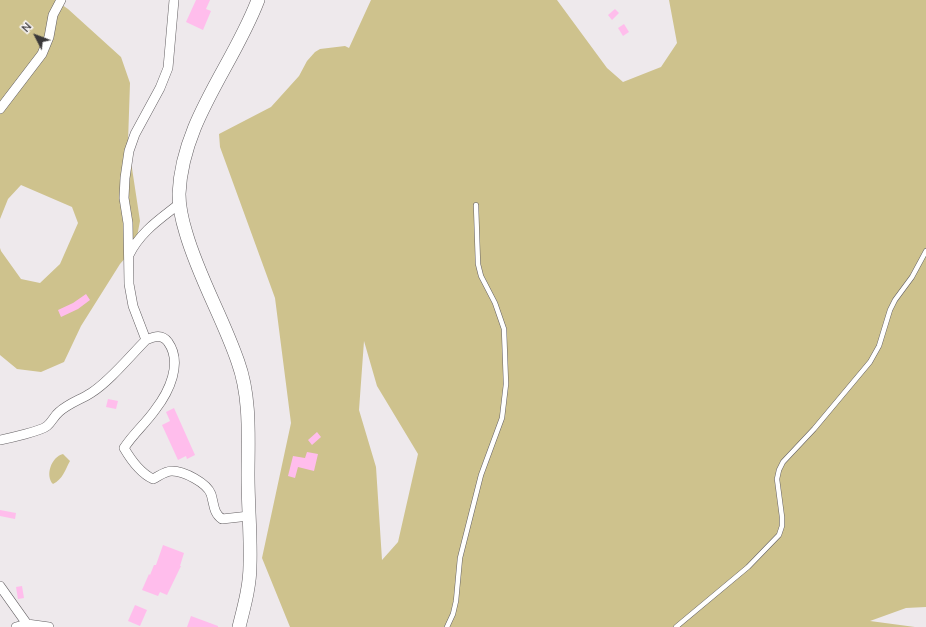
<!DOCTYPE html>
<html>
<head>
<meta charset="utf-8">
<style>
	body { margin:0 }
	#map { position:relative; width:926px; height:627px; overflow:hidden; background:#eee9ec; font-family:"Nunito Sans",sans-serif }
	canvas { display:block }
	.north { position:absolute; left:16px; top:16px; width:40px; height:40px; -webkit-text-stroke:3px #fbf7fa; paint-order:stroke; rotate:312deg; font-size:11px; font-weight:700; line-height:16px; text-align:center; color:#3a3839 }
	.north::after { content:''; display:block; margin:auto; width:14px; height:18px; background:#3a3839; clip-path:polygon(50% 0,100% 100%,50% 72%,0 100%) }
</style>
</head>
<body>
<div id="map">
<canvas width="926" height="627"></canvas>
<div class="north">N</div>
</div>
<script>
const g = document.querySelector('canvas').getContext('2d');
g.lineJoin = 'round';
function fillPath(path, color) {
  g.fillStyle = color;
  g.fill(path, 'evenodd');
}
function trace(path, color, width, dash) {
  g.strokeStyle = color;
  g.lineWidth = width;
  g.lineCap = dash ? 'butt' : 'round';
  g.setLineDash(dash || []);
  g.stroke(path);
}
fillPath(new Path2D(`
	M0 0H55L68 9 121 57 130 83 128 142 140 221 135 247 120 264 81 326 64 362 41 372 17 369 0 355V248L1 251 21 279 40 283 60 264 78 223 72 207 21 185 8 199 0 219Z
	M371 0H557L607 68 623 82 661 67 677 43 669 0H926V607L906 608 870 621 915 627H290L262 558 291 423 275 298 220 147 219 134 271 107 299 76 307 61 315 52 320 49 345 46 349 48ZM364 341 377 386 418 454 398 542 382 560 376 467 359 410Z
	M63 454 70 461C65 470 63 479 53 484 45 476 51 457 63 454Z`), '#cec28d');
fillPath(new Path2D(`
	M196 0H210L206 9 211 11 203 30 186 22Z
	M615 9 619 13 612 20 608 15Z
	M624 24 629 32 623 36 618 28Z
	M86 294 90 300 78 309 61 317 58 310 73 303Z
	M108 399 118 401 116 409 106 407Z
	M174 408 195 455 187 459 186 456 178 460 162 425 170 421 166 412Z
	M317 432 321 437 312 445 308 440Z
	M307 452 318 454 314 471 298 467 295 478 288 476 293 456 305 458Z
	M0 510 16 513 15 519 0 516Z
	M163 545 184 553 180 566H181L167 595 160 592 158 596 142 590 149 574 150 575 154 565H156Z
	M22 586 24 598 18 599 16 587Z
	M135 605 147 610 140 626 128 621Z
	M191 616 218 626V627H187Z`), '#ffbdec');
const lane = new Path2D(`
	M447 627 453 614 456 601 460 558 481 475 502 418 506 384 504 329 495 303 481 276 478 264 476 205
	M676 627 748 567 779 535 782 526V517L777 479 779 470 783 462 814 429 870 362 879 346 890 310 895 300 912 277 926 251`);
const street = new Path2D(`
	M0 109 42 54 49 37 53 15 61 0
	M129 255C140 232 160 219 179 204
	M146 340 133 306 129 284 128 223 124 198 125 178 129 151 135 134 160 88 168 68 174 0
	M0 440C10 438 41 431 47 426 52 422 54 416 59 412 69 403 80 400 91 393 110 381 130 356 146 340 155 336 162 334 168 342 183 363 169 392 155 410 146 423 133 434 124 448 131 460 140 473 153 479 159 476 165 471 172 471 184 471 207 483 211 494 214 503 213 513 222 519L249 516
	M0 586 27 624
	M16 627 27 624 49 627`);
const secondary = new Path2D(`
	M239 627C244 607 250 586 250 565 251 536 248 506 248 476 248 438 251 398 238 362 223 318 199 278 186 233 182 220 179 208 179 194 182 121 233 66 258 0`);
trace(lane, '#646063', 5.5);
trace(street, '#646063', 10);
trace(secondary, '#646063', 14);
trace(lane, '#fff', 4.5);
trace(street, '#fff', 9);
trace(secondary, '#fff', 13);
</script>
</body>
</html>
